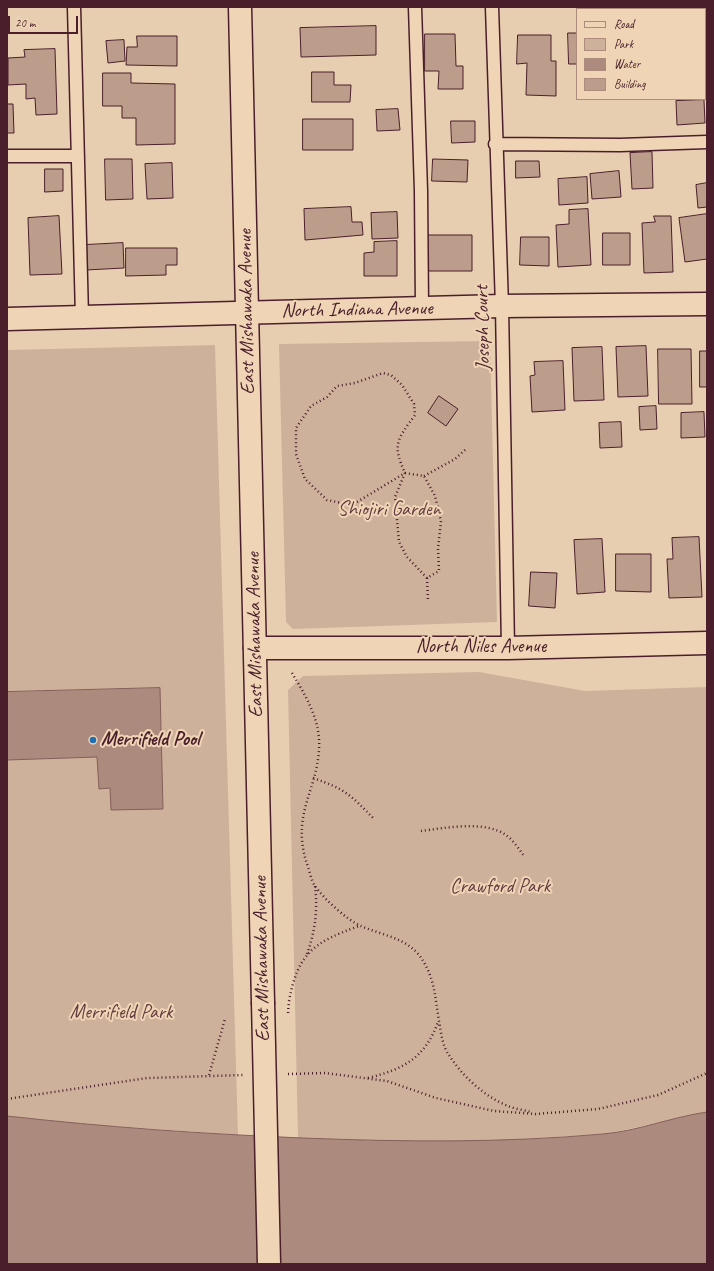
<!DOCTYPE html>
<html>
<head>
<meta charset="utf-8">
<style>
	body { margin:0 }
	#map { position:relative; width:714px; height:1271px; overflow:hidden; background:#e8ceb0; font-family:Caveat,sans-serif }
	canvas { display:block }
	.frame { position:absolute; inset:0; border:8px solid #4a1f2b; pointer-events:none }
	.legend { position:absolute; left:576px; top:8px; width:130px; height:92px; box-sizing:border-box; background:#efd5b6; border:1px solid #ad8c7e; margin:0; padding:5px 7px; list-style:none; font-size:12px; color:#4a1f2b }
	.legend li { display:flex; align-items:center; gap:8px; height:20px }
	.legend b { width:20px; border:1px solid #ad8c7e }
	.scale { position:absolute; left:8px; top:16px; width:70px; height:18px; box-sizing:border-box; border:2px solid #4a1f2b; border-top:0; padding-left:5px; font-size:12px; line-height:14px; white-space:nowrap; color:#4a1f2b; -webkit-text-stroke:3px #efd5b6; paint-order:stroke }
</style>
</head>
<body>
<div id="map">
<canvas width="714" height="1271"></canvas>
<div class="frame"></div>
<ul class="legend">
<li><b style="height:5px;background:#efd5b6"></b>Road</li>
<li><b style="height:11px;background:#ceb19b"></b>Park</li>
<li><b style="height:11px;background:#ac8a7d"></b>Water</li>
<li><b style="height:11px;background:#bc9d8b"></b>Building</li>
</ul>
<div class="scale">20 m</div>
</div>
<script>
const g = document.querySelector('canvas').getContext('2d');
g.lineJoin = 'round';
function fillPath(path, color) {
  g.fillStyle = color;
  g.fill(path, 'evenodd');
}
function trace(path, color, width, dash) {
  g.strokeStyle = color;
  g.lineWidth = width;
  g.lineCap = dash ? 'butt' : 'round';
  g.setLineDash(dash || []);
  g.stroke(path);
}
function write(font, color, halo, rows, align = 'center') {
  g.font = font + ' Caveat,sans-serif';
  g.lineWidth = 4;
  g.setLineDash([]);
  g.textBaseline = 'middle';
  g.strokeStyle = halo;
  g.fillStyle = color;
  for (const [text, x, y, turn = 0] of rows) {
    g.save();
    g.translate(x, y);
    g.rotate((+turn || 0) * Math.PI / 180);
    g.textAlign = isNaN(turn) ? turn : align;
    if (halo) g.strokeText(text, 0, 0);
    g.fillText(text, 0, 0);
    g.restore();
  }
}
fillPath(new Path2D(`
	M490 341 497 622 293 629 286 622 279 344Z
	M215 345 238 1135 68 1123 7 1116V350Z
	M479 672 585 691 707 687V1112L606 1134 493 1141H370L298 1138 288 690 303 676Z`), '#ceb19b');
const water = new Path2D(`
	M160 688 163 809 111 810 110 788 99 789 97 757 7 760V692Z
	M707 1112V1264H7V1116C105 1127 204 1134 303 1138 403 1142 503 1143 603 1134 638 1131 672 1117 707 1112Z`);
fillPath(water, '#ac8a7d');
trace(water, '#855f5c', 1);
const building = new Path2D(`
	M705 24H707V66H705Z
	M376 26V55L301 57 300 28Z
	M568 33H577V64H569Z
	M425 34H455L456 66H463V89H438L439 71H425Z
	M518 35H551V61H556V96L526 95 527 63 517 64Z
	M137 36H177V66L126 65 127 47H137Z
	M124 40 125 61 108 63 106 41Z
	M55 49 57 114 36 115 35 98 26 99V84L8 85V58L25 57 24 50Z
	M312 72H334V85H351L350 102H312Z
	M103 73H131V83L175 84V144L136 145V118H122V106H103Z
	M704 100 705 123 677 125 676 101Z
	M7 104H13L14 133H7Z
	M398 109 400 130 377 131 376 110Z
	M303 119H353V150H303Z
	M451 121H475V142L452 143Z
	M652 152 653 188 632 189 630 153Z
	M105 159H132L133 199 106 200Z
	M433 159 468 160 467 182 432 181Z
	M516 161H539L540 177 516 178Z
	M172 163 173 198 147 199 145 164Z
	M45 169H63V191L45 192Z
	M619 171 621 197 592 199 590 174Z
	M587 177 588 203 559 205 558 179Z
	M707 183V207L698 208 696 185Z
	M351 207 352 222H362L363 235 305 240 304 209Z
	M588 209 591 265 558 267 556 225 569 224V210Z
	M397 212 398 238 372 239 371 213Z
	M707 214V259L685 262 679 218Z
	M59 216 62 274 30 275 28 218Z
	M654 216H671L673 272 644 273 642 223 655 222Z
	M603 233H630V265H603Z
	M426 235H472V271H426Z
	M521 237H549V266L520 265Z
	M397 241V276H364V253L374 252V242Z
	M123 243 124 268 86 270 85 245Z
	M126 248H177V265H166V275L126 276Z
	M646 346 648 396 618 397 616 347Z
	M602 347 604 400 574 401 572 348Z
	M658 349H691L692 404H659Z
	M700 351H707V387H700Z
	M563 361 565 410 532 412 530 376 535 375 534 362Z
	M439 396 458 409 446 426 428 413Z
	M656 406 657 429 640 430 639 407Z
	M704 412 705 437 681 438V413Z
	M621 422 622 447 600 448 599 423Z
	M699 537 702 597 669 598 667 559H673L672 538Z
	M602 539 605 592 577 594 574 540Z
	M616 554H651V592L616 591Z
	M531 572 557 573 555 608 529 606Z`);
fillPath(building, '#bc9d8b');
trace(building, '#4a1f2b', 1);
const service = new Path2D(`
	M74 7 82 317
	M415 7 421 191 422 308
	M492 7 502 306 508 648
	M495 144 620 145 707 142
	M7 156H78`);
const minor = new Path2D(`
	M7 319 502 306 707 304
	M255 648H508L707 643`);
const tertiary = new Path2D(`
	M240 7 263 1002`);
trace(service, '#4a1f2b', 15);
trace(minor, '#4a1f2b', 25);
trace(tertiary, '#4a1f2b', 25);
trace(new Path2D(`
	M424 476 455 459 466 449
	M427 578 407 557 399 542 395 497 405 473C392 444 397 440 415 415L414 404 402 385 391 375 383 373 355 383 337 386 327 397 311 406 296 428V454L305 479 327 500 352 505 405 473 424 476 435 496 441 521 438 548 439 571 427 578 428 601
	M292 673C306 696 321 721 319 749 317 791 292 813 306 861 309 869 311 880 315 886 324 899 347 920 361 926 381 935 404 937 419 955 436 977 435 1001 440 1027 441 1035 444 1049 449 1055 462 1076 485 1097 508 1106 515 1109 524 1110 531 1112
	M313 778C345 789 351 795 374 819
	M421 831C445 828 485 820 506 835 513 840 519 849 524 856
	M307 954C315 932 318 910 315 886
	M289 1001C298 952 315 942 359 926
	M288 1074 325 1073 387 1081 436 1098 494 1111 536 1114 598 1109 658 1095 707 1073
	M209 1075 225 1019
	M368 1078C404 1069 425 1058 438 1022
	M7 1099 147 1078 243 1075`), '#4a1f2b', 2.5, [1, 3]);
trace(service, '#efd5b6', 12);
trace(minor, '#efd5b6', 22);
trace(tertiary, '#efd5b6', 22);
const tertiaryBridge = new Path2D(`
	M263 1002 269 1264`);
trace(tertiaryBridge, '#4a1f2b', 25, []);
trace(new Path2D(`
	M288 1013 289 1001`), '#4a1f2b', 2.5, [1, 3]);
trace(tertiaryBridge, '#efd5b6', 22);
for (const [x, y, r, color] of [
	[93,740,4,"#1f6fb2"]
]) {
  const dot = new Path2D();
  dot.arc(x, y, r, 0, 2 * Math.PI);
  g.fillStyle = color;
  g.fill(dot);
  trace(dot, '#efd5b6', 1.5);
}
write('20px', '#4a1f2b', '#efd5b6', [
	["North Indiana Avenue",357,310,-1],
	["East Mishawaka Avenue",247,312,-91],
	["Joseph Court",483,328,-91],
	["East Mishawaka Avenue",255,635,-91],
	["North Niles Avenue",481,647],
	["East Mishawaka Avenue",262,959,-91]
]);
write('20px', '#643c41', '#efd5b6', [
	["Shiojiri Garden",389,510],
	["Crawford Park",500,887],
	["Merrifield Park",121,1013]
]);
write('bold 20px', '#4a1f2b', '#efd5b6', [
	["Merrifield Pool",101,740]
], 'left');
</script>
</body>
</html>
